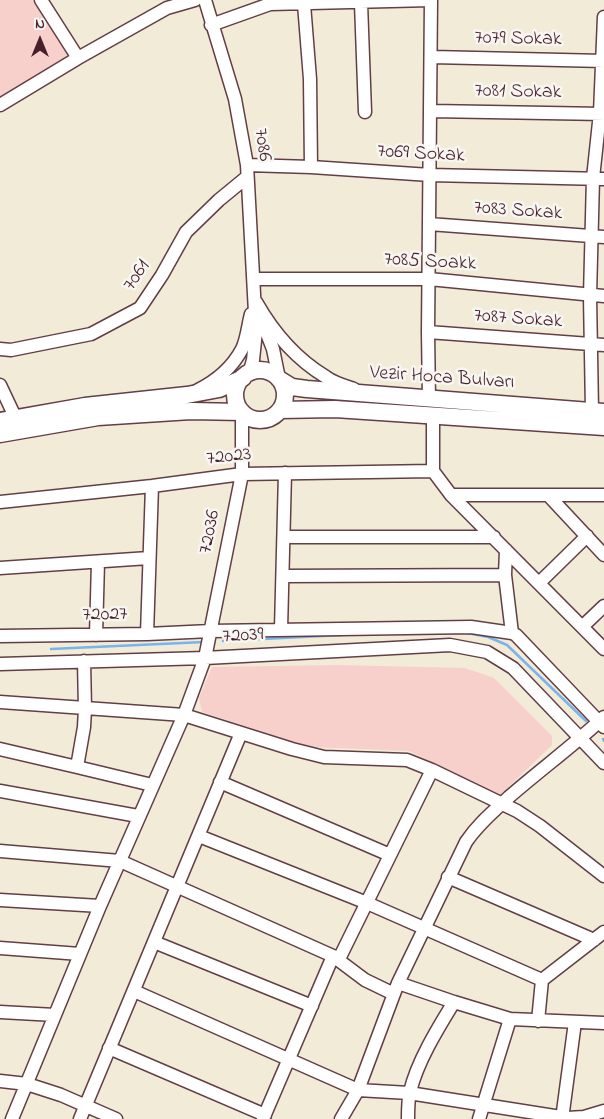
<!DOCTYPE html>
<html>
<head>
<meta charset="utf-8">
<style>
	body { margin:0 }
	#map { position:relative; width:604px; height:1119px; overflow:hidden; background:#f1ebd8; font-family:"Indie Flower",sans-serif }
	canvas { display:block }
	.north { position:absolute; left:15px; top:15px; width:50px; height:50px; -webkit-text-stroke:4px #f6f6f2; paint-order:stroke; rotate:0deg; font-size:14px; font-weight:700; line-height:20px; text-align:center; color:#4a1f2b }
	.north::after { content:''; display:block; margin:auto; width:18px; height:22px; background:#4a1f2b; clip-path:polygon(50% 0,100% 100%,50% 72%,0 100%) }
</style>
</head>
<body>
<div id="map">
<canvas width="604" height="1119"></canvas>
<div class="north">N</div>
</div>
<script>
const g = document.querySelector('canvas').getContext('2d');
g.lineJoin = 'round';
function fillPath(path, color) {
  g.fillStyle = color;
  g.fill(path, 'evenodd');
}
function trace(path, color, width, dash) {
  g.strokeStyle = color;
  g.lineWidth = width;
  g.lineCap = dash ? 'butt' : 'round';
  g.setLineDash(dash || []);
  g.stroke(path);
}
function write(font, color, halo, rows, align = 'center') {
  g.font = font + ' "Indie Flower",sans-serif';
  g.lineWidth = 5;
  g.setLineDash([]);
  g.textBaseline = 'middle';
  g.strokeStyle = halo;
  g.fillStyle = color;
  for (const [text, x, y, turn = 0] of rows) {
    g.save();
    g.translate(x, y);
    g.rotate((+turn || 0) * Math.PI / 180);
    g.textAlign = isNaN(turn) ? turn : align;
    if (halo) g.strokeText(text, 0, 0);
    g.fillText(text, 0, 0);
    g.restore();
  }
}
fillPath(new Path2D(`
	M0 0H32L69 56 0 99Z
	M337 665 464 668 483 674 494 678 552 736V745L501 794H495L409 751 310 747 202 712 199 698 212 667Z`), '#f7d0cb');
trace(new Path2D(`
	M467 633 488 637 507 645 586 721
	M223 641 342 635
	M51 649 204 642
	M603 739 604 741`), '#79b4eb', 2.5);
const minor = new Path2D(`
	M41 0 78 58
	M205 0 235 99 247 165 256 331 253 360 249 374
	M361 3 365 112
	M304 4 310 79 311 167
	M211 25 270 4 431 0 428 332 429 400
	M432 57 604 61
	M0 105 78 58 167 8 195 0
	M431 111 604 114
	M247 165 311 167 430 175 604 179
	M429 224 604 237
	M254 279H429L604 296
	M256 302C273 332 296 359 326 377 334 383 345 386 354 389
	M262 321 273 349 279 379
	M428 332 604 345
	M0 349 11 350 91 334 140 308 162 275 186 232 219 200 247 177
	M0 385 16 419
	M198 390C216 381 232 368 242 349 247 339 248 325 251 314
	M592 411 590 296 593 178 600 113 604 17
	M433 471V414
	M451 495H604
	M548 495 604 555
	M0 502 152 486 242 474 433 471 451 495 604 649
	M284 537H494
	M506 550 505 575 512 633
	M0 568 149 558
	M283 576 505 575
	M539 583 587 536
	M583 626 604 606
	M281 629 285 473
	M147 634 152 486
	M96 635 98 562
	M0 636 147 634 211 631 471 627 512 633 516 635 604 727
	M84 661 85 709 84 727 77 767 152 785
	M0 664 205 658 450 645 487 652 513 668 604 763
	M0 702 184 715 292 749 324 757 407 760 432 770 517 811 540 826 604 876
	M0 749 77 767
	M220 782 390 855
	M0 791 138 816
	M199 836 367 903 542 980 538 1021
	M0 851 120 861 333 956 365 980 394 994
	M448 877 594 940
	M0 900 100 906
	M154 942 312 1006
	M0 948 80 954
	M339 959 432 770
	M542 980 604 932
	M398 983 454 1002C438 1028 417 1062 410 1092 408 1100 408 1110 408 1119
	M134 991 358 1090 409 1093 567 1118 584 1117 604 1111
	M454 1002 510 1019 604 1023
	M0 1012 55 1015
	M109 1048 265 1115
	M0 1081 27 1084 61 1095 116 1119
	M12 1119 100 906 184 715 205 658 242 474V412
	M80 1119 241 733
	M263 1119 333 956
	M341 1119 358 1090 398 983 466 842C478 824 494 811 509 797 540 770 574 745 604 717
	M479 1119 510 1019
	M562 1119 575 1022`);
const major = new Path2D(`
	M235 395a25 25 0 1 1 50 0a25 25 0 1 1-50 0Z
	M279 379 292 387 307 389 604 412
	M280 410 335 409 604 427
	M0 421 85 406 187 395 219 389 243 378
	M0 434 98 417 191 411 242 412`);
trace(minor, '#633e45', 15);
trace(major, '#633e45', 19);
trace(minor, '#fff', 12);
trace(major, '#fff', 16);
write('20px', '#4a1f2b', '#f6f6f2', [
	["7079 Sokak",518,40,1],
	["7081 Sokak",518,93,1],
	["7086",261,145,81],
	["7069 Sokak",421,155,3],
	["7083 Sokak",518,212,4],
	["7085 Soakk",430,263,3],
	["7061",138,276,-57],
	["7087 Sokak",518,320,4],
	["Vezir Hoca Bulvarı",442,379,4],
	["72023",229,458,-6],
	["72036",211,532,-79],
	["72027",105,616,-1],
	["72039",243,637,-3]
]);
</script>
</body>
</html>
